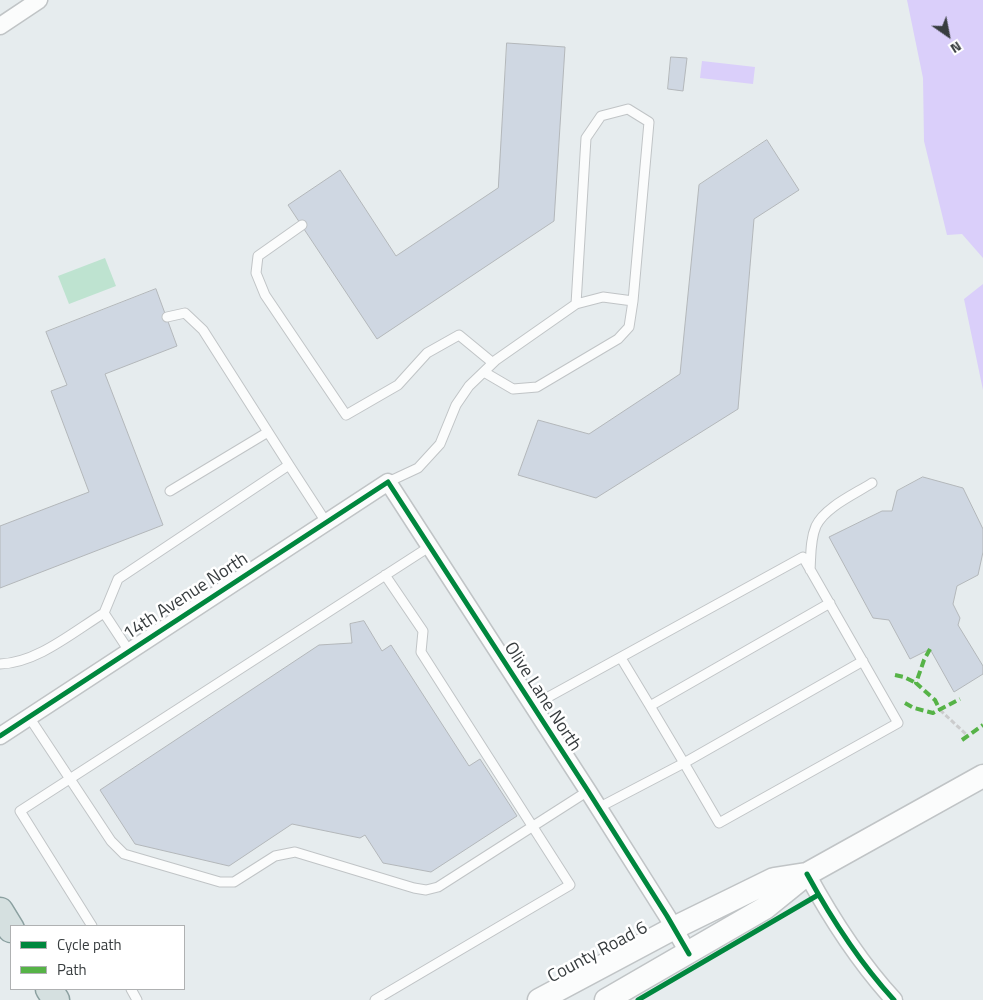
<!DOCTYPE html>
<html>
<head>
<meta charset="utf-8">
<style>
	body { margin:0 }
	#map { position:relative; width:983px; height:1000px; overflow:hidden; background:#e6ecee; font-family:"Titillium Web",sans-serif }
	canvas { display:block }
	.legend { position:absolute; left:10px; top:925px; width:175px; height:65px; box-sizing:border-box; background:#fff; border:1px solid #afb1b2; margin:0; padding:6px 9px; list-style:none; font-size:15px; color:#383d3f }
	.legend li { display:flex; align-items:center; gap:10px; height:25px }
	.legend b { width:25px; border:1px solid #afb1b2 }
	.north { position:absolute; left:923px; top:10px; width:50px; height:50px; -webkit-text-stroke:4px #fff; paint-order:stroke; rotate:147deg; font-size:14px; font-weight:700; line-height:20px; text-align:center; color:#383d3f }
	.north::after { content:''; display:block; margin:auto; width:18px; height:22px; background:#383d3f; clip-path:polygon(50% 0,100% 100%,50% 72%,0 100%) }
</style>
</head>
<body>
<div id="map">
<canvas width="983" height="1000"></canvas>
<ul class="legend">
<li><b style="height:6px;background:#00873e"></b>Cycle path</li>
<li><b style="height:6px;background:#56b347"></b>Path</li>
</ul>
<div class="north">N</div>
</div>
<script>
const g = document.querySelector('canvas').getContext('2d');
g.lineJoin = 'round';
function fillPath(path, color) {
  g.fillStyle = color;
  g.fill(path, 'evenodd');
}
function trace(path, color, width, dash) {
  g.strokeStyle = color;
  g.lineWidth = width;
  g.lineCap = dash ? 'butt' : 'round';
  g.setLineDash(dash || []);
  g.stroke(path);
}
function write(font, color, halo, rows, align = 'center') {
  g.font = font + ' "Titillium Web",sans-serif';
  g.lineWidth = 5;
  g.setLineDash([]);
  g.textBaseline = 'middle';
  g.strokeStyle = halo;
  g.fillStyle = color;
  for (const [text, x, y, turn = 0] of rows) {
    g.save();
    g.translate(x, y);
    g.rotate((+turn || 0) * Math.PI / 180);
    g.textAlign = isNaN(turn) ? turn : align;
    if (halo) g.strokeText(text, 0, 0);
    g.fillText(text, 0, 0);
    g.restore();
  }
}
fillPath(new Path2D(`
	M105 258 116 286 69 304 58 276Z`), '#bee3d0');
fillPath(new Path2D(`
	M907 0H983V258L962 234 947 235 924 141 923 78Z
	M702 61 755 67 753 84 700 78Z
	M983 284V390L964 299Z`), '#dacffa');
const building = new Path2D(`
	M507 43 565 47 554 221 377 339 288 205 340 170 396 256 498 188Z
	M671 57 687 58 683 91 668 89Z
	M767 140 799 190 754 219 738 409 596 498 518 475 538 420 589 434 680 374 699 185Z
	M156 289 177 346 105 374 163 525 0 588V526L89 492 51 391 67 385 46 332Z
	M923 477 963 488 983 529V552L978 575 957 586 953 604 960 618 958 625 983 666V674L954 692 930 649 910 659 889 620 873 618 829 537 882 511H892L897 491Z
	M364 621 382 651 391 645 469 766 480 759 517 816 431 872 383 863 365 835 360 838 292 824 229 866 135 844 100 790 319 645 352 643 350 624Z`);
fillPath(building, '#cfd7e2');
trace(building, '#b3b7ba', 1);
const service = new Path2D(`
	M302 225 258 256 256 273 265 295 346 415 398 385 427 353 459 335 493 363
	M167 317 185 313 203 330 289 465
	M484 372 513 389 537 387 618 339 629 327 633 301 649 122 628 109 601 116 586 138 576 304
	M388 482 418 468 440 444 456 405 469 386 496 360 576 304 603 297 633 301
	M170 491 268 432
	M810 570C811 556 810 540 816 526 825 507 855 494 872 483
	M830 603 650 706 684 763 863 661
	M129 651 104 613 118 579 289 465 326 522
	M621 658 650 706
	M0 664C37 663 73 632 104 613
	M532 706 803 557 898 723 719 823 684 763 598 808
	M29 717 111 841 124 854 220 882H234L275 856 295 852 414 888 426 890 438 887 588 791
	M92 926 20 811 429 547
	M131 989 137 1000
	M375 1000 570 885 421 652 423 631 385 575`);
const minor = new Path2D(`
	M0 26 39 0
	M0 736 388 482 588 791 667 916 689 954
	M807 874C831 918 860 963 894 1000`);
const secondary = new Path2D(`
	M539 1000 674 928 774 879 806 874
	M606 1000 765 908 807 874 983 776`);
const primary = new Path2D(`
	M0 911 11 929
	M49 989 56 1000`);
trace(service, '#c0c4c6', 11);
trace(minor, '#c0c4c6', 19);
trace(secondary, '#c0c4c6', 25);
trace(primary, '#8ba0a0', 29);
trace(new Path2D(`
	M940 710 968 736`), '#cbcccd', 3, [5, 2.5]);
trace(service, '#fbfcfc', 9);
trace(minor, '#fbfcfc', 16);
trace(secondary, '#fbfcfc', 22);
trace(primary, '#d5e0e0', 26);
trace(new Path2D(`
	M930 649 924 660 916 683 935 700 940 710
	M895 675 904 677 916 683
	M905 703 914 708 933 713 960 699
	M962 740 983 725`), '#56b347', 4, [8, 4]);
trace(new Path2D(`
	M0 736 388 482 588 791 667 916 689 954
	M807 874C831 918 860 963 894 1000
	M638 1000 818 895`), '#00873e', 5);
write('18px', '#383d3f', '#fff', [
	["14th Avenue North",186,597,-33],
	["Olive Lane North",542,697,57],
	["County Road 6",598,953,-28]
]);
</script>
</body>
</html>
